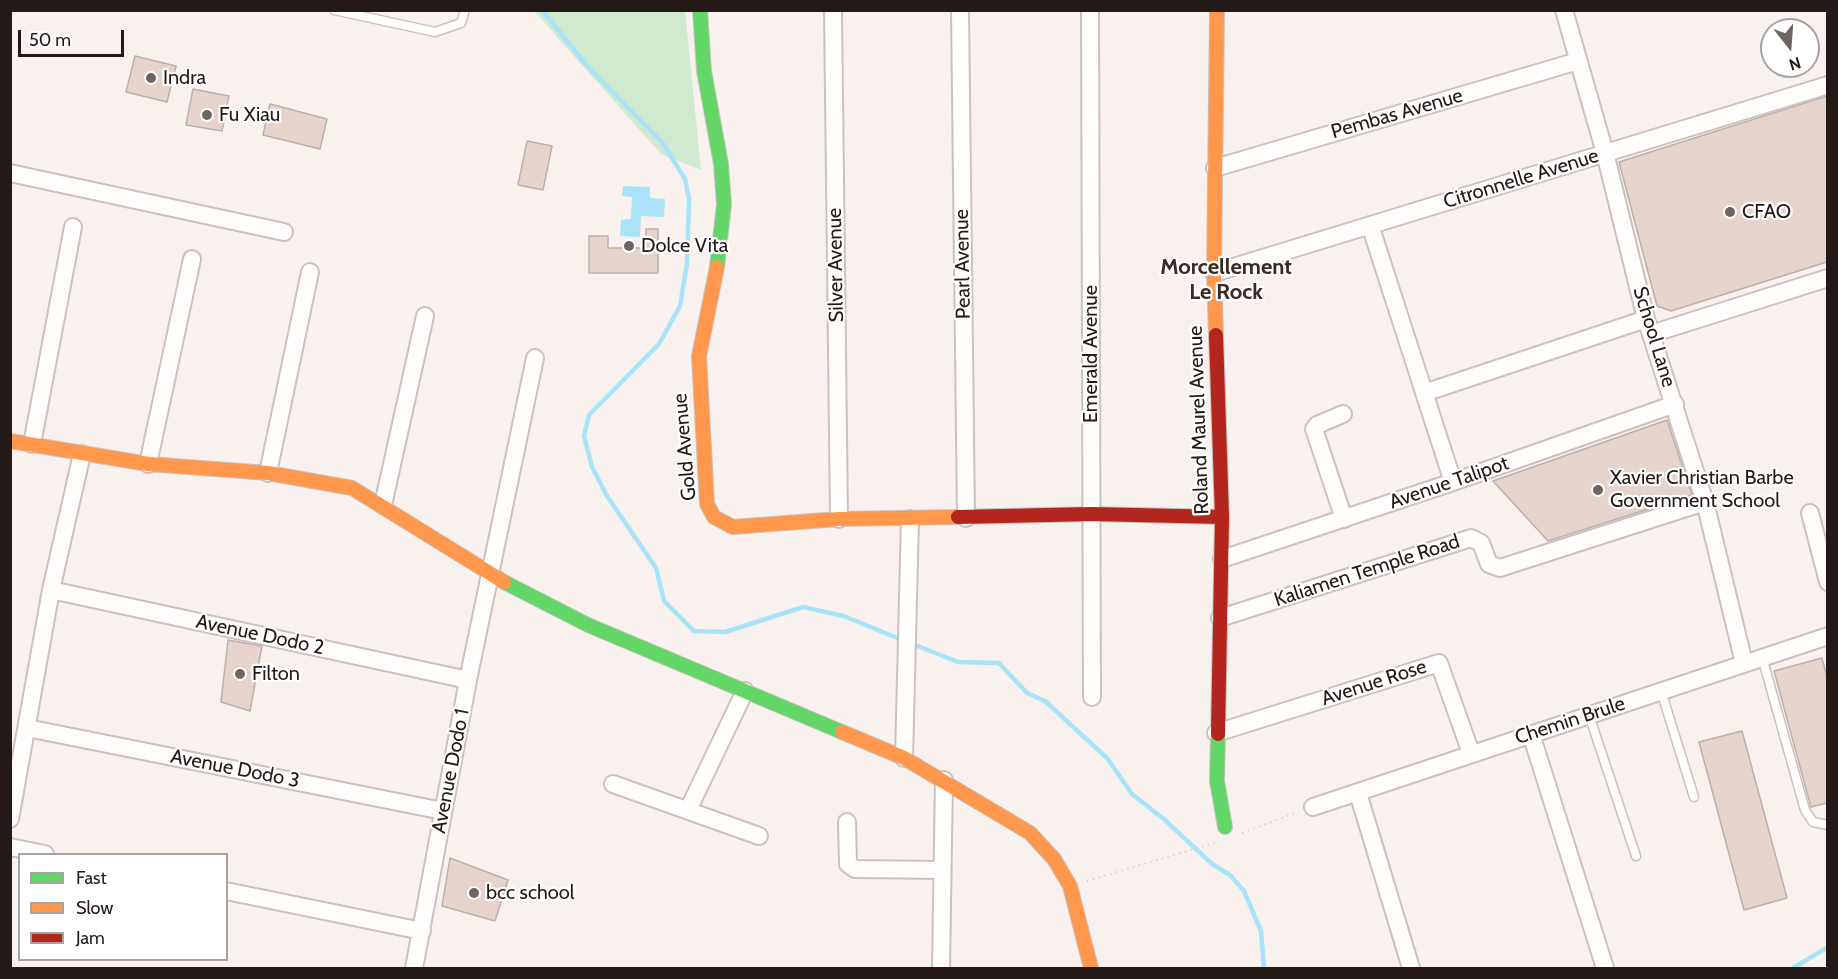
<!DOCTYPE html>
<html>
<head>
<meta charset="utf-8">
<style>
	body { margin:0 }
	#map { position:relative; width:1838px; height:979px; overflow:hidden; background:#f9f1ee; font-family:Cabin,sans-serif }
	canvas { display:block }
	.frame { position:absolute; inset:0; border:12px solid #231a17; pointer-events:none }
	.legend { position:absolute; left:18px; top:853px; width:210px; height:108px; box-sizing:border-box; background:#fff; border:2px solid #a7a3a2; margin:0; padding:8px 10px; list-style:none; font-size:18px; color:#231a17 }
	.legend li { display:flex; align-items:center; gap:12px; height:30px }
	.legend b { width:30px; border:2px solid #a7a3a2 }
	.north { position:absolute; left:1760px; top:18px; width:60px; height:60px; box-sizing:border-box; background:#fff; border:2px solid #a7a3a2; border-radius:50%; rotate:163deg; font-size:16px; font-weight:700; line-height:24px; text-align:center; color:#231a17 }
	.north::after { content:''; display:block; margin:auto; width:21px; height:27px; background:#6e6562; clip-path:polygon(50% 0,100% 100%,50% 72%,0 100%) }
	.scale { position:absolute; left:18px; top:30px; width:106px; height:27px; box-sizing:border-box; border:3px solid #231a17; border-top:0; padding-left:8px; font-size:18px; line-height:21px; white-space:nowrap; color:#231a17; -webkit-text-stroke:4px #fff; paint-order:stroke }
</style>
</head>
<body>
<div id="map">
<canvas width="1838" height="979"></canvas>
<div class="frame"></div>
<ul class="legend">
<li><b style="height:8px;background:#63d668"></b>Fast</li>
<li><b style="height:8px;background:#ff974d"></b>Slow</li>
<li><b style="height:8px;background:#b3261e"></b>Jam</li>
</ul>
<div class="north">N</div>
<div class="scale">50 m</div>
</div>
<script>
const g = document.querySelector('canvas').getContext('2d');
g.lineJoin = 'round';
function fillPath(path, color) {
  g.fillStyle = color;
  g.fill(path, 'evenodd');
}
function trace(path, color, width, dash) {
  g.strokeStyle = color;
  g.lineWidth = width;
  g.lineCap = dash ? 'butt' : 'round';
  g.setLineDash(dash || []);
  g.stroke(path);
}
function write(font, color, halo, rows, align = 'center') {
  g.font = font + ' Cabin,sans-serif';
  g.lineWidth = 4.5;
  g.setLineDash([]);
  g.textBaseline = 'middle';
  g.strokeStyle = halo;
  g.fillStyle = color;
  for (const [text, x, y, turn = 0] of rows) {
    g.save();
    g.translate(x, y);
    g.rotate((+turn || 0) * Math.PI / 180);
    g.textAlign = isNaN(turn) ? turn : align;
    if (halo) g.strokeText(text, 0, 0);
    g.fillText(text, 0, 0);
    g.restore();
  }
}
fillPath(new Path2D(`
	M534 11H685L701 170 661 154Z`), '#d0ead0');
fillPath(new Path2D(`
	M623 186 650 187V198L665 199 664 217 641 216 640 237 620 236 621 220 631 219 632 197 622 196Z`), '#a9e3f9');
trace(new Path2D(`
	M542 10 588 67 662 142 685 179 689 199 687 263 680 306 659 344 589 415 584 436 592 467 607 496 656 568 664 601 694 631 725 632 803 607 844 616 902 640
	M910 643 958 662 999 663 1027 693 1045 701 1107 758 1132 794 1165 820 1212 864 1230 875 1244 891 1261 931 1264 968
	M1793 968 1828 947`), '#a9e3f9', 4.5);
const building = new Path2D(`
	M135 56 176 66 167 102 126 92Z
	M193 89 229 96 222 131 186 125Z
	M1827 96V262L1671 311 1657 306 1619 162Z
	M270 104 327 119 320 149 263 135Z
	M527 141 552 146 543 190 518 185Z
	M646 229H658V273H589V236H608V248H646Z
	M1667 420 1692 495 1548 541 1493 481Z
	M228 640 262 646 250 711 221 702Z
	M1822 658 1827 677V803L1811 807 1774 671Z
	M1742 731 1787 898 1744 910 1699 742Z
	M450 858 508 880 495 921 442 906Z`);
fillPath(building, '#e5d3cc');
trace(building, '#b9b1ae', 1.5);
const lane = new Path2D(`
	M334 10 435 32 461 23 465 10
	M1762 657 1805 810 1813 822 1828 825
	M1661 691 1694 797
	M1589 715 1636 856`);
const street = new Path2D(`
	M833 10 839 519
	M960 10 966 518
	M1090 10 1092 697
	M1564 10 1605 153 1646 319 1705 502 1744 663
	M1215 168 1578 61
	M10 173 284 232
	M1370 225 1453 482
	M1214 273 1828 85
	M1651 334 1828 278
	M1424 393 1646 319
	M1343 414 1317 425 1314 429 1344 519
	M32 444 73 227
	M148 464 192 259
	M268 473 310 272
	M383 505 425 316
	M1810 513 1828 582
	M1222 559 1453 482 1675 404
	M51 590 468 680
	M1220 618 1471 538 1481 543 1489 564 1500 568 1705 502
	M27 728 443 811
	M1216 733 1439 663 1471 753
	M1531 734 1605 968
	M904 758 910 519
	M613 784 759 836
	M1358 793 1411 968
	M1313 807 1828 636
	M688 810 745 691
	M10 819 51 590 82 454
	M847 822 848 864 855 869 942 870
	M10 847 45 854
	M226 891 422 931
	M414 968 468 680 535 358
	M941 968 944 780`);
const fast = new Path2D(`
	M700 10 704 71 721 164 724 204 717 267
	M504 582 588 625 842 732
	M1218 734 1217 781 1225 827`);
const slow = new Path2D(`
	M717 267 699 356 707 504 714 517 733 527 839 519 958 517
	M1216 335 1214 273 1217 10
	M10 441 148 464 268 473 352 488 504 582
	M842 732 904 758 1030 833 1054 859 1070 886 1091 968`);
const jam = new Path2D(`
	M1216 335 1222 517 1218 734
	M958 517 1092 514 1222 517`);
trace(lane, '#cac2be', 11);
trace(street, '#cac2be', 20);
trace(fast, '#cac2be', 16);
trace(slow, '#cac2be', 16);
trace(jam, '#cac2be', 16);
trace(new Path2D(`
	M1242 833 1298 812
	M1087 881 1217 842`), '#d4d2d0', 2, [1.5, 4.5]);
trace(lane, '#fefdfc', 8);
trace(street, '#fefdfc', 16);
trace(fast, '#63d668', 14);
trace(slow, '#ff974d', 14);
trace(jam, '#b3261e', 14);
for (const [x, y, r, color] of [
	[151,78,6,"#6e6562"],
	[207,115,6,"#6e6562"],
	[1730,212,6,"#6e6562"],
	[629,246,6,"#6e6562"],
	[1598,490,6,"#6e6562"],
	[240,674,6,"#6e6562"],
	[474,893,6,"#6e6562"]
]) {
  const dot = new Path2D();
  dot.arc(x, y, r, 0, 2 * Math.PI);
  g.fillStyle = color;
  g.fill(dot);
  trace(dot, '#fff', 2);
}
write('20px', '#231a17', '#fff', [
	["Indra",163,78],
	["Fu Xiau",219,115],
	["CFAO",1742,212],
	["Dolce Vita",641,246],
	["Xavier Christian Barbe",1610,478],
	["Government School",1610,501],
	["Filton",252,674],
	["bcc school",486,893]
], 'left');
write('20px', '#231a17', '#fff', [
	["Pembas Avenue",1397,114,-16],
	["Citronnelle Avenue",1521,179,-17],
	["Pearl Avenue",963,264,-91],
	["Silver Avenue",836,265,-91],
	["School Lane",1654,337,73],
	["Emerald Avenue",1091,354,-90],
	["Roland Maurel Avenue",1199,420,-92],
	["Gold Avenue",685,447,-95],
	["Avenue Talipot",1449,483,-19],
	["Kaliamen Temple Road",1367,571,-18],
	["Avenue Dodo 2",260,635,12],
	["Avenue Rose",1374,683,-18],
	["Chemin Brule",1570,721,-18],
	["Avenue Dodo 3",235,769,11],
	["Avenue Dodo 1",451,771,-79]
]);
write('bold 22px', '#3b2922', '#fff', [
	["Morcellement",1226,268],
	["Le Rock",1226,293]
]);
</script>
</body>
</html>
